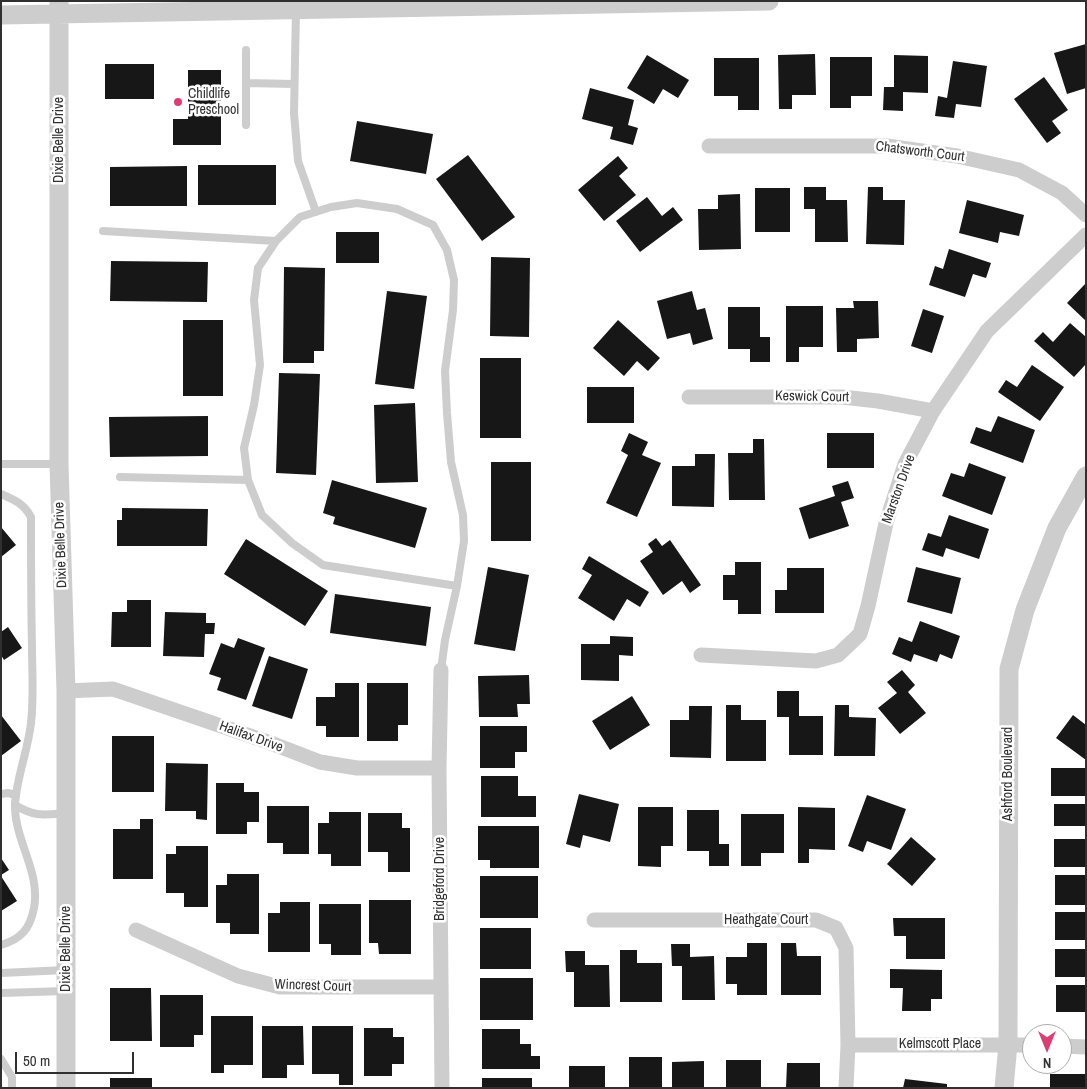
<!DOCTYPE html>
<html>
<head>
<meta charset="utf-8">
<style>
	body { margin:0 }
	#map { position:relative; width:1087px; height:1089px; overflow:hidden; background:#fff; font-family:"Archivo Narrow",sans-serif }
	canvas { display:block }
	.frame { position:absolute; inset:0; border:2px solid #303030; pointer-events:none }
	.north { position:absolute; left:1022px; top:1024px; width:50px; height:50px; box-sizing:border-box; background:#fff; border:1px solid #acacac; border-radius:50%; rotate:180deg; font-size:14px; font-weight:700; line-height:20px; text-align:center; color:#303030 }
	.north::after { content:''; display:block; margin:auto; width:18px; height:22px; background:#dc3e73; clip-path:polygon(50% 0,100% 100%,50% 72%,0 100%) }
	.scale { position:absolute; left:15px; top:1052px; width:119px; height:22px; box-sizing:border-box; border:2px solid #303030; border-top:0; padding-left:6px; font-size:15px; line-height:18px; white-space:nowrap; color:#303030; -webkit-text-stroke:4px #fff; paint-order:stroke }
</style>
</head>
<body>
<div id="map">
<canvas width="1087" height="1089"></canvas>
<div class="frame"></div>
<div class="north">N</div>
<div class="scale">50 m</div>
</div>
<script>
const g = document.querySelector('canvas').getContext('2d');
g.lineJoin = 'round';
function fillPath(path, color) {
  g.fillStyle = color;
  g.fill(path, 'evenodd');
}
function trace(path, color, width, dash) {
  g.strokeStyle = color;
  g.lineWidth = width;
  g.lineCap = dash ? 'butt' : 'round';
  g.setLineDash(dash || []);
  g.stroke(path);
}
function write(font, color, halo, rows, align = 'center') {
  g.font = font + ' "Archivo Narrow",sans-serif';
  g.lineWidth = 5;
  g.setLineDash([]);
  g.textBaseline = 'middle';
  g.strokeStyle = halo;
  g.fillStyle = color;
  for (const [text, x, y, turn = 0] of rows) {
    g.save();
    g.translate(x, y);
    g.rotate((+turn || 0) * Math.PI / 180);
    g.textAlign = isNaN(turn) ? turn : align;
    if (halo) g.strokeText(text, 0, 0);
    g.fillText(text, 0, 0);
    g.restore();
  }
}
fillPath(new Path2D(`
	M1086 44V88L1067 94 1054 53Z
	M815 54 816 95H792V109H779L778 55Z
	M647 55 689 80 678 98 663 89 654 104 627 88Z
	M894 55 928 56V93L903 92V111L883 110 884 87H894Z
	M830 57H872V96H851V108H830Z
	M714 58H759V110H738V96H714Z
	M953 61 987 66 981 107 956 104 954 118 935 116 938 96 947 98Z
	M105 64H154V99H105Z
	M188 70H221V145H173V119H188Z
	M1044 77 1068 110 1052 121 1061 133 1047 143 1014 99Z
	M590 88 634 100 628 125 638 128 633 145 610 139 613 127 582 119Z
	M357 121 433 134 426 174 350 161Z
	M468 155 515 217 482 241 436 179Z
	M618 156 628 168 619 176 636 195 604 221 578 190Z
	M198 165H276V205H198Z
	M187 166V206H110V167Z
	M804 187H826V200H847L848 242H815V209H804Z
	M868 187H883V200H905L904 245 866 244Z
	M755 188H790V232H755Z
	M740 194 741 249 699 250 698 209H718V195Z
	M647 197 662 216 673 207 683 220 640 252 616 221Z
	M967 200 1024 215 1019 236 1000 232 998 243 959 233Z
	M336 232H379V263H336Z
	M949 249 991 263 986 278 973 274 965 297 929 285 935 266 943 269Z
	M491 257 530 258 529 337 490 336Z
	M111 261 208 262 207 302 110 301Z
	M284 267 325 268 324 351H314V363H283Z
	M1086 283V321L1067 303Z
	M387 291 427 296 414 389 375 384Z
	M692 291 697 310 705 308 713 339 693 345 690 333 667 339 657 301Z
	M853 301H878L879 338 857 339V352H837L836 308H854Z
	M786 306H823V347H799V362H786Z
	M728 307H760V337H770V362H750V349H728Z
	M923 309 944 316 932 353 911 346Z
	M183 320H223V396H183Z
	M618 320 660 358 648 371 637 361 624 376 593 348Z
	M1070 323 1086 337V364L1074 377 1034 341 1043 332 1053 342Z
	M480 358H521V438H480Z
	M1032 365 1064 387 1040 421 998 392 1006 380 1017 387Z
	M279 373 320 374 316 475 276 473Z
	M587 387H634V423H587Z
	M415 403 418 482 376 483 374 405Z
	M208 416V456L110 457 109 417Z
	M998 416 1035 430 1023 463 970 443 976 427 991 432Z
	M629 433 648 442 642 455 661 463 637 517 606 503 628 455 621 451Z
	M827 433H874V468H827Z
	M753 439H764L765 500H729L728 453H753Z
	M695 454H715L714 507 672 506V466H695Z
	M491 462H531V541H491Z
	M969 463 1006 477 992 515 942 496 951 473 964 477Z
	M332 480 427 508 415 548 333 524 335 517 323 513Z
	M848 481 854 498 841 502 849 526 809 539 799 508 835 496 832 486Z
	M122 508 208 509 207 546H117V520H122Z
	M949 515 989 529 979 559 946 548 943 557 922 550 928 533 941 537Z
	M1 527 16 545 1 557Z
	M656 538 662 546 670 540 701 585 690 593 682 581 663 595 640 561 653 552 648 544Z
	M246 539 328 591 305 626 224 574Z
	M589 556 649 592 640 607 627 599 614 621 578 598 592 575 582 569Z
	M735 562H761V614H738V600H723V575H735Z
	M488 567 529 575 515 651 474 644Z
	M916 567 961 578 952 614 907 602Z
	M787 568H824V613H775V590H787Z
	M335 594 431 607 426 646 330 633Z
	M127 600H151V647H111L112 612H127Z
	M165 612 206 613V623H215L214 634H205L204 657 163 656Z
	M920 621 960 636 952 659 940 654 937 662 914 654 911 662 892 654 899 637 912 642Z
	M8 627 22 648 4 660 1 655V632Z
	M610 636 633 637V656L619 655V681L581 680V644H610Z
	M238 638 265 648 246 700 217 690 221 678 209 674 221 643 234 648Z
	M269 656 308 669 292 719 252 706Z
	M902 670 915 685 908 692 926 713 900 734 878 708 897 693 887 682Z
	M529 675 530 704H517L518 717H479L478 676Z
	M335 683H359V737H326V726H316V697H335Z
	M367 683H408V725H398V741H367Z
	M777 691H799V716H823V755H789V717H777Z
	M632 696 650 725 610 750 592 721Z
	M726 705H741V720H766V761H726Z
	M835 705H849V717L876 718 875 756H834Z
	M689 706H712L711 758 670 757V720H689Z
	M1 715 21 741 1 756Z
	M1073 715 1086 725V760L1056 738Z
	M480 726H527V752H515V768H480Z
	M112 736H154V792H112Z
	M166 763 208 764 207 820 196 819V811H165Z
	M1051 768H1086V796H1051Z
	M481 776H518V796H536V817H481Z
	M216 783H244V792H259V822H247V834H216Z
	M579 794 619 804 610 842 583 835 580 848 566 844Z
	M867 795 906 809 891 850 867 841 863 852 848 846Z
	M1054 804H1086V826H1054Z
	M267 806H309V854H283V843H267Z
	M638 807H673V846H661V867L638 866Z
	M798 807 835 808V850L809 849V863H798Z
	M687 810H719V844H729V866H709V851H687Z
	M329 812H361V866H331V854H318V823H329Z
	M368 813H402V828H410V872H388V852H368Z
	M741 814H784V853H761V866H741Z
	M140 819H153V879H113V829H140Z
	M478 826H539V868H490V860H478Z
	M911 837 936 859 912 886 887 864Z
	M1054 839H1086V867H1054Z
	M176 846H208V907H184V893H166V854H176Z
	M1 858 9 870 1 875Z
	M227 874H259V934H230V923H216V885H227Z
	M1055 875H1086V905H1055Z
	M1 876 17 901 1 911Z
	M480 876H538V918H480Z
	M369 900H411V954H379L378 943H369Z
	M280 902H310V952H268V913H280Z
	M319 904H361V955H331V944H319Z
	M1055 912H1086V940H1055Z
	M893 918H945V959H906V936H894Z
	M480 928H531V969H480Z
	M747 943H767V995H737V984H726V957H747Z
	M781 943H796L797 956H821V995H781Z
	M671 944H690V957L714 956 715 1000H682V966H672Z
	M1055 949H1086V977H1055Z
	M620 950H637V963H662V1002H620Z
	M565 951H585V965H609L610 1007H574V972H566Z
	M890 969 942 970V999H931V1011H902L903 988H890Z
	M480 978H533V1020H480Z
	M1056 985H1086V1012H1056Z
	M110 988H151L152 1041H110Z
	M160 995H203V1035H194V1047H160Z
	M211 1016H253V1065H224V1073H211Z
	M262 1026H303L304 1065H287V1078H262Z
	M312 1026H353V1085H339V1074H312Z
	M364 1028H393V1037H404V1064H392V1076H364Z
	M482 1029H520V1044H531V1056H540V1069H482Z
	M629 1057H662V1088H629Z
	M726 1060H761V1088H726Z
	M704 1061V1088H672V1062Z
	M787 1063H820V1088H786Z
	M569 1066H605V1088H569Z
	M1050 1074H1086V1088H1050Z
	M110 1078H152V1088H110Z
	M482 1078H532V1088H482Z
	M905 1079 947 1084V1088H903Z`), '#171717');
trace(new Path2D(`
	M296 10 294 113 298 161 316 212
	M246 50V125
	M246 83 294 84
	M103 231 276 241
	M1 464H59
	M120 477 248 480
	M1 494C15 500 24 504 31 517 31 560 31 604 32 647 32 672 34 697 31 723 28 750 17 776 15 804 14 840 41 872 34 908 30 929 21 939 1 945
	M441 670 445 640 457 586 323 565 292 543 262 515 248 480 244 448 254 405 260 365 254 300 258 268 276 241 300 217 331 207 357 203 397 209 433 225 447 250 454 280 453 310 445 371 447 413 451 462 463 515 464 541 457 586
	M1 794 8 793 16 795
	M15 805C35 817 43 815 66 813
	M1 973 66 970
	M1 993 66 991
	M1 1059 12 1077V1088`), '#cdcdcd', 8);
trace(new Path2D(`
	M709 146H887L957 156 1019 170 1062 193 1086 215
	M689 397H842L878 401 933 411
	M701 655 816 661 838 655 860 634 868 606 886 523 905 464 933 411 987 331 1086 235
	M441 670 439 768 442 1088
	M66 691 113 689 268 742 320 762 357 768H439
	M594 920H816L836 928 846 948 848 1045 846 1088
	M136 930 238 976 280 987H441
	M848 1045H1032
	M1062 1046 1086 1047`), '#cdcdcd', 15);
trace(new Path2D(`
	M59 1V464L66 691V1088
	M1 15 769 1
	M1004 1088 1008 1044 1009 669 1025 610 1057 528 1086 476`), '#cdcdcd', 19);
for (const [x, y, r, color] of [
	[178,102,5,"#dc3e73"]
]) {
  const dot = new Path2D();
  dot.arc(x, y, r, 0, 2 * Math.PI);
  g.fillStyle = color;
  g.fill(dot);
  trace(dot, '#fff', 2);
}
write('14px', '#303030', '#fff', [
	["Childlife",188,94],
	["Preschool",188,110]
], 'left');
write('14px', '#303030', '#fff', [
	["Dixie Belle Drive",59,140,-90],
	["Chatsworth Court",920,152,7],
	["Keswick Court",812,397,1],
	["Marston Drive",899,489,-70],
	["Dixie Belle Drive",61,545,-92],
	["Halifax Drive",251,737,20],
	["Ashford Boulevard",1008,774,-90],
	["Bridgeford Drive",440,879,-90],
	["Heathgate Court",766,920],
	["Dixie Belle Drive",66,949,-90],
	["Wincrest Court",313,986,2],
	["Kelmscott Place",940,1044]
]);
</script>
</body>
</html>
